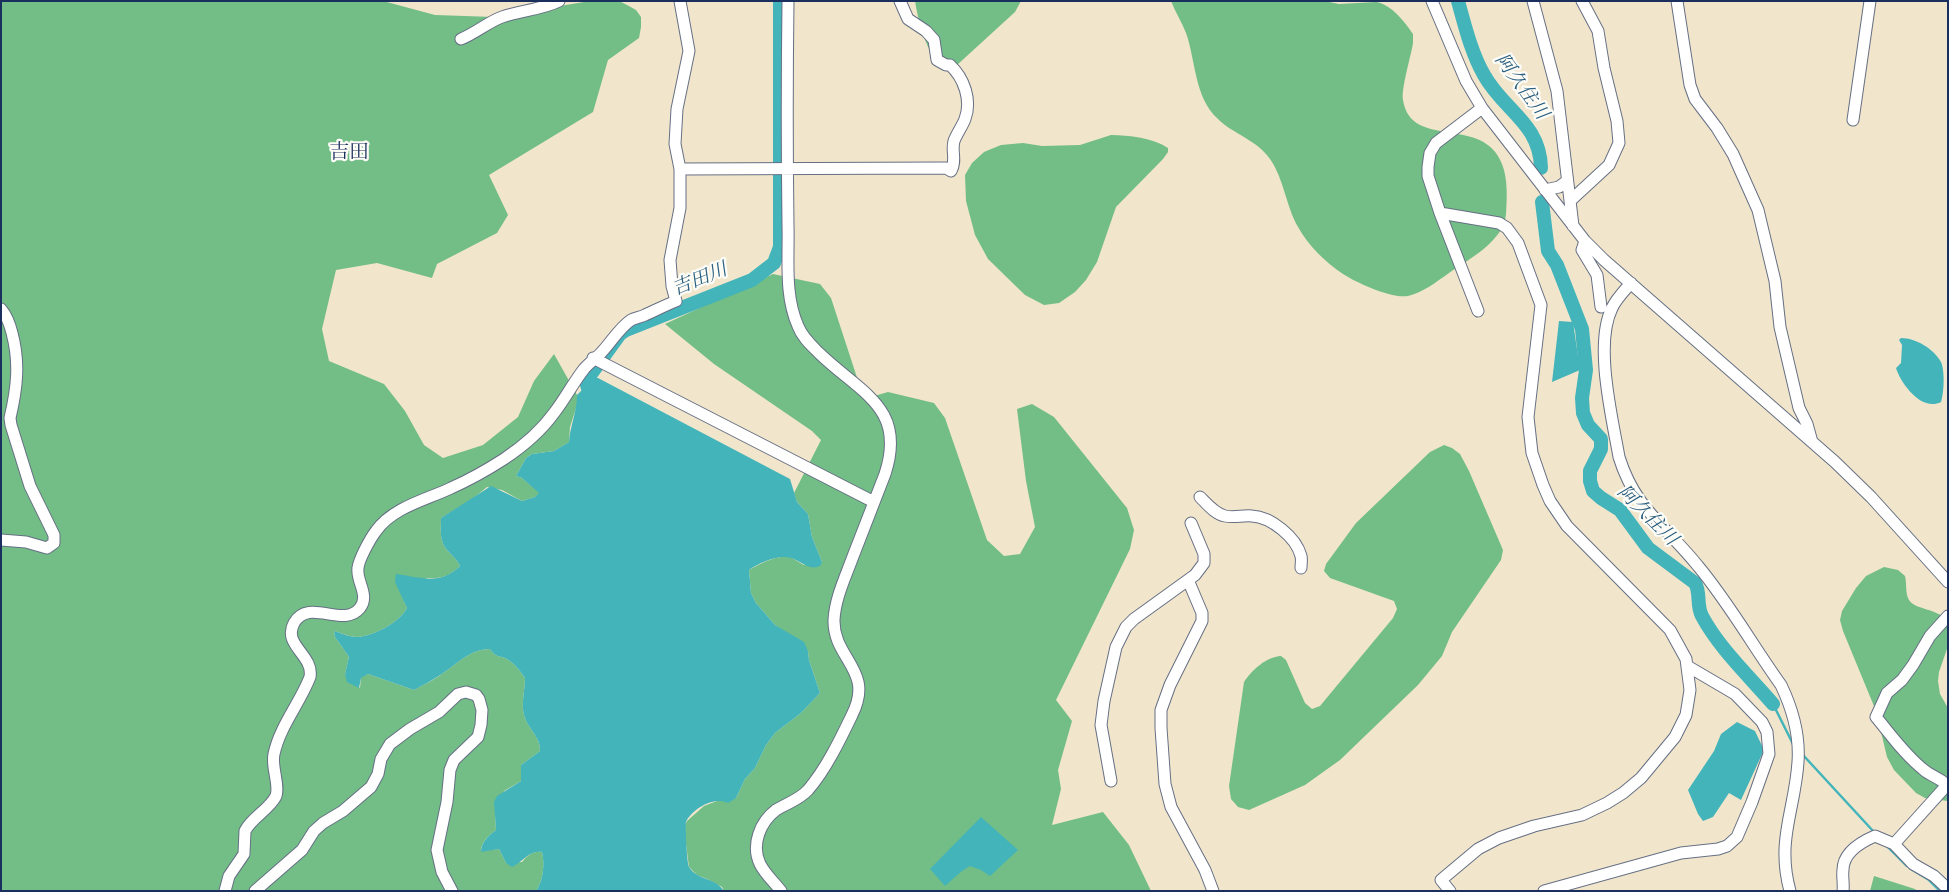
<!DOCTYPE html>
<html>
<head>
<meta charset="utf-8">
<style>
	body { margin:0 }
	#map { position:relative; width:1949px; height:892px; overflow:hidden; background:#f1e6cb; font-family:"Gentium Book Plus",serif }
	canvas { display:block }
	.frame { position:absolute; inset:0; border:2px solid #1b2f5e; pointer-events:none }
</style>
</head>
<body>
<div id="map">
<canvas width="1949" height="892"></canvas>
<div class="frame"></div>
</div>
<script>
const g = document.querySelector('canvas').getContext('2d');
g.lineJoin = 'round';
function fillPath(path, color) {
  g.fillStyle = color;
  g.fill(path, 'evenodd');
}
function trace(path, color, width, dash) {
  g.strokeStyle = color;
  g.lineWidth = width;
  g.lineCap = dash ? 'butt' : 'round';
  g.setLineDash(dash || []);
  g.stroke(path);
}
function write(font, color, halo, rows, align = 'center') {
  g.font = font + ' "Gentium Book Plus","Noto Serif JP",serif';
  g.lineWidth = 4.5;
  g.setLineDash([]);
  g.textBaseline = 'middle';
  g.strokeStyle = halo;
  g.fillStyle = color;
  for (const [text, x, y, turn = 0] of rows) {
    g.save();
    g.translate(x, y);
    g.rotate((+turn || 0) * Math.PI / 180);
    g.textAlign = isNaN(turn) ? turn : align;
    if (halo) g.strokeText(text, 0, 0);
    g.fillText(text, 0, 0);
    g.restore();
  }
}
fillPath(new Path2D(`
	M1 1H383L435 15 494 17 584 2 619 1 627 5 636 10 641 17V27L639 38 608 60 593 112 489 175 508 215 497 233 437 264 432 278 377 263 336 270 322 329 329 361 384 384 405 411 424 445 443 458 483 445 518 417 534 381 554 354 577 395V405L570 427 569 442 554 451 532 454 526 458 516 476 522 478 540 493 535 497 522 501 502 490 487 487 471 500 441 518C441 529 439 541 447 550 452 556 457 559 460 566 450 576 441 579 427 578L403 598 407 608C400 622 374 636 357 637 350 637 341 633 334 631L335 637 349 657 345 674 360 688 361 677 368 674 414 690C423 685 434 680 442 674 457 664 470 649 490 649 496 658 499 655 507 659 515 664 520 671 525 678 525 690 521 703 524 715 527 728 541 737 540 751L521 765V781L504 791 495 816 496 830C489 835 481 842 481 851L499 849 506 863 522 862C528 855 533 851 542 852 545 864 543 881 536 891H1Z
	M915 1H1021L1015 12 957 65 932 55C923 38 918 20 915 1Z
	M1171 1H1324L1339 4 1376 2C1391 4 1405 22 1413 34V43C1411 56 1401 89 1403 100 1411 151 1483 114 1502 164 1508 179 1507 198 1506 214 1504 241 1469 259 1449 273 1436 282 1424 292 1408 296 1392 299 1357 283 1343 274 1326 263 1308 245 1298 227 1286 206 1284 179 1270 159 1257 140 1233 134 1218 119 1194 97 1196 61 1186 33 1182 22 1175 12 1171 1Z
	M1111 135C1129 135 1153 138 1168 148V152L1163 159 1116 207 1097 262 1086 280 1075 292 1059 303 1044 305 1025 295 988 259 975 235 966 201 965 175 972 163 984 152 1001 145 1023 143 1042 146 1080 145Z
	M773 274 820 284 831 298 864 399 888 392 934 403 945 418 987 540 1004 556 1020 554 1035 527 1026 481 1017 409 1032 404 1054 417 1127 508 1134 530 1130 549 1056 700 1072 721 1058 770 1061 789 1052 825 1103 812 1129 845 1151 891H724L722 887 707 879 697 875 689 867 684 828 687 821 704 806 717 801 736 798 745 779 755 768 766 745 775 733 801 713 820 693 809 660 808 651 799 641 775 625 756 603 751 593 749 570C759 564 777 555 789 557 794 558 799 563 804 565L822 562 812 537 808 514 797 502 794 493 821 440 812 431 714 364 665 324Z
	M1444 445 1452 448 1460 454 1469 471 1503 550 1501 560 1452 632 1442 656 1418 685 1340 760 1305 785 1249 810 1238 807 1231 799 1229 786 1244 682C1252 670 1266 657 1281 656L1286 660 1305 703 1312 709 1320 706 1393 618 1397 609 1394 601 1330 578 1324 571 1326 564 1356 523 1430 452Z
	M1884 567 1898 570 1905 576C1907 584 1905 593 1909 600 1915 610 1937 608 1948 621V646L1939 672 1938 681 1940 694 1948 708V801L1925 798 1916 793 1894 770 1887 757 1876 711 1843 631 1840 620 1842 611 1856 588 1866 576Z
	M1874 876 1915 889 1917 891H1870Z`), '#72be86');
fillPath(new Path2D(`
	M1559 321 1573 322 1580 370 1552 382Z
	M1901 338C1916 338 1934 349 1941 362 1945 371 1944 393 1941 402 1922 412 1901 384 1896 368L1901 363 1902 345 1899 340Z
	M594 378H598L790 479 797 502 808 514 812 537 822 562 820 566C809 571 801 561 791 558 779 554 759 563 749 570L751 593 756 603 775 625 804 642 808 651 809 660 820 693 801 713 775 733 766 745 755 768 745 779 736 798 728 803C714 796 692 809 686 822 685 826 687 864 689 867 697 880 716 878 724 891H536C543 881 545 864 542 852 529 850 523 862 512 867L506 863 499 849 481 852C481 842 489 835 496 830L494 802 497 796 521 781V765L540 751C541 737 527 728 524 715 521 703 525 690 525 678 520 671 515 664 507 659 499 655 496 658 490 649 470 649 457 664 442 674 433 680 423 685 414 690L368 674 361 678 359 688 347 682 345 674 349 657 335 637 334 631C341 633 349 637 357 637 374 636 400 622 407 608L395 582 396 574C420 577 440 586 460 566 457 559 452 556 447 550 439 541 441 529 441 518L491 486 522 501 535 497 539 493 522 478 516 476 526 458 532 454 554 451 569 442C570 426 577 412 577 395Z
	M1737 722 1755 731 1764 750 1741 800 1729 793 1713 817 1703 821 1698 814 1688 790 1714 751 1721 734Z
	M981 817 1018 850 990 876 981 870 970 866 962 871 945 886 930 869Z`), '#44b4bb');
trace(new Path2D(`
	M1773 704 1794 746
	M1803 755 1874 832
	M1886 845 1907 866
	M1911 869 1929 880 1940 891`), '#44b4bb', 2.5);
trace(new Path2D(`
	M1458 1C1465 26 1471 52 1484 75 1504 111 1540 123 1541 168
	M1542 202 1548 251 1557 265 1582 329 1586 370 1582 398 1583 413 1588 425 1601 439V449L1590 471V481L1593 491 1601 498 1620 510 1648 548 1695 583C1701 593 1696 605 1702 616 1719 648 1749 676 1773 704
	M592 403 586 381 620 334 626 330 752 280 774 263 780 247V1`), '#44b4bb', 14);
const minor = new Path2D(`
	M1432 1 1466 81 1482 108 1585 241 1604 260 1835 462 1871 497 1948 582
	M1533 1 1557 91 1573 226
	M1677 1 1690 85 1695 99 1717 128 1733 154 1758 210 1775 281 1780 327 1799 408 1807 424 1812 442
	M461 39C476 33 488 22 502 17 521 10 541 10 559 1
	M1853 120 1870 1
	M680 169 946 168 951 171C957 160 951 152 954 141 957 133 962 127 965 119 972 100 964 78 950 65H946L937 60 934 40 926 31 908 19 900 1
	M1545 190 1559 187 1567 181
	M1570 201 1609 165 1619 143 1617 121 1604 68 1598 31 1582 1
	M1440 213 1499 223 1507 228 1518 243 1541 305 1528 417 1532 453 1543 485 1550 501 1567 526 1670 630 1686 659 1690 690 1686 715 1675 737 1641 778 1623 793 1607 803 1582 815 1534 826 1499 838 1478 849 1441 880 1450 891
	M1585 241 1582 250 1597 275 1601 307
	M1631 283C1624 291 1616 299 1612 308 1594 344 1612 417 1619 457 1635 509 1666 526 1698 566 1729 603 1753 646 1781 685 1793 710 1800 734 1798 762 1795 810 1776 840 1790 891
	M1 309C7 316 10 325 12 333 20 363 17 388 10 418L11 425 30 486 54 535V543L47 548 26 542 1 540
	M1478 311 1440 213 1428 176V167L1430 153 1436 143 1482 108
	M593 358 874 502
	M1200 497C1207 504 1215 514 1225 516 1234 518 1243 515 1252 516 1271 517 1296 537 1301 556 1302 560 1301 564 1301 568
	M1188 580 1202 613V621L1170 685 1161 710V728L1165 784 1171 807 1205 870 1213 891
	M1111 781 1101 725 1104 701 1116 647 1126 627 1134 619 1195 575 1204 563V554L1191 523
	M1894 844 1947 785C1940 778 1931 776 1924 770 1905 755 1891 735 1876 717L1887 693 1902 680 1913 665 1930 636 1948 616
	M225 891 229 876 244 854 245 831C252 817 269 810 276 796 280 785 271 767 274 754 280 726 300 703 310 677 314 655 282 645 294 623 309 597 343 629 360 608 370 595 356 582 358 568 359 559 370 539 376 531 393 507 426 500 451 488 469 480 487 470 504 459 522 447 541 431 554 413 565 399 573 383 584 369 589 363 595 359 600 354 611 343 618 329 631 320 635 318 641 317 645 315 656 310 666 305 676 301L672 286 670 260 680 208V169L675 144 677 109 689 51 680 1
	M255 891 302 850 314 831 323 823 343 811 371 787 378 774 381 759 390 744 410 729 439 712 458 694 466 692 476 695 479 699 482 710 481 725 478 737 454 760 450 770 447 802 437 850 442 872 452 891
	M781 891C774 882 765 874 760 864 751 845 760 822 776 810 787 803 799 800 808 790 826 769 840 740 852 715 875 670 833 659 834 620 835 599 845 578 852 559 863 530 874 502 885 474 907 407 860 393 819 353 811 345 802 337 798 326 784 295 789 258 788 225 787 150 787 76 788 1
	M1544 891 1681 853 1718 849 1727 846 1737 837 1752 802 1769 754 1767 732 1762 722 1735 694 1689 667
	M1843 891C1844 884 1842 877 1843 870 1843 853 1861 842 1875 836L1894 844 1913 864 1934 876 1948 889`);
trace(minor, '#666f84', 13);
trace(minor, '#fff', 11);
write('italic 19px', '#295e7f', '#fdfcf7', [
	["阿久住川",1521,87,54],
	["吉田川",700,280,-22],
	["阿久住川",1647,516,45]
]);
write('20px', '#1b2f5e', '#fdfcf7', [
	["吉田",349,153]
]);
</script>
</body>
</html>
